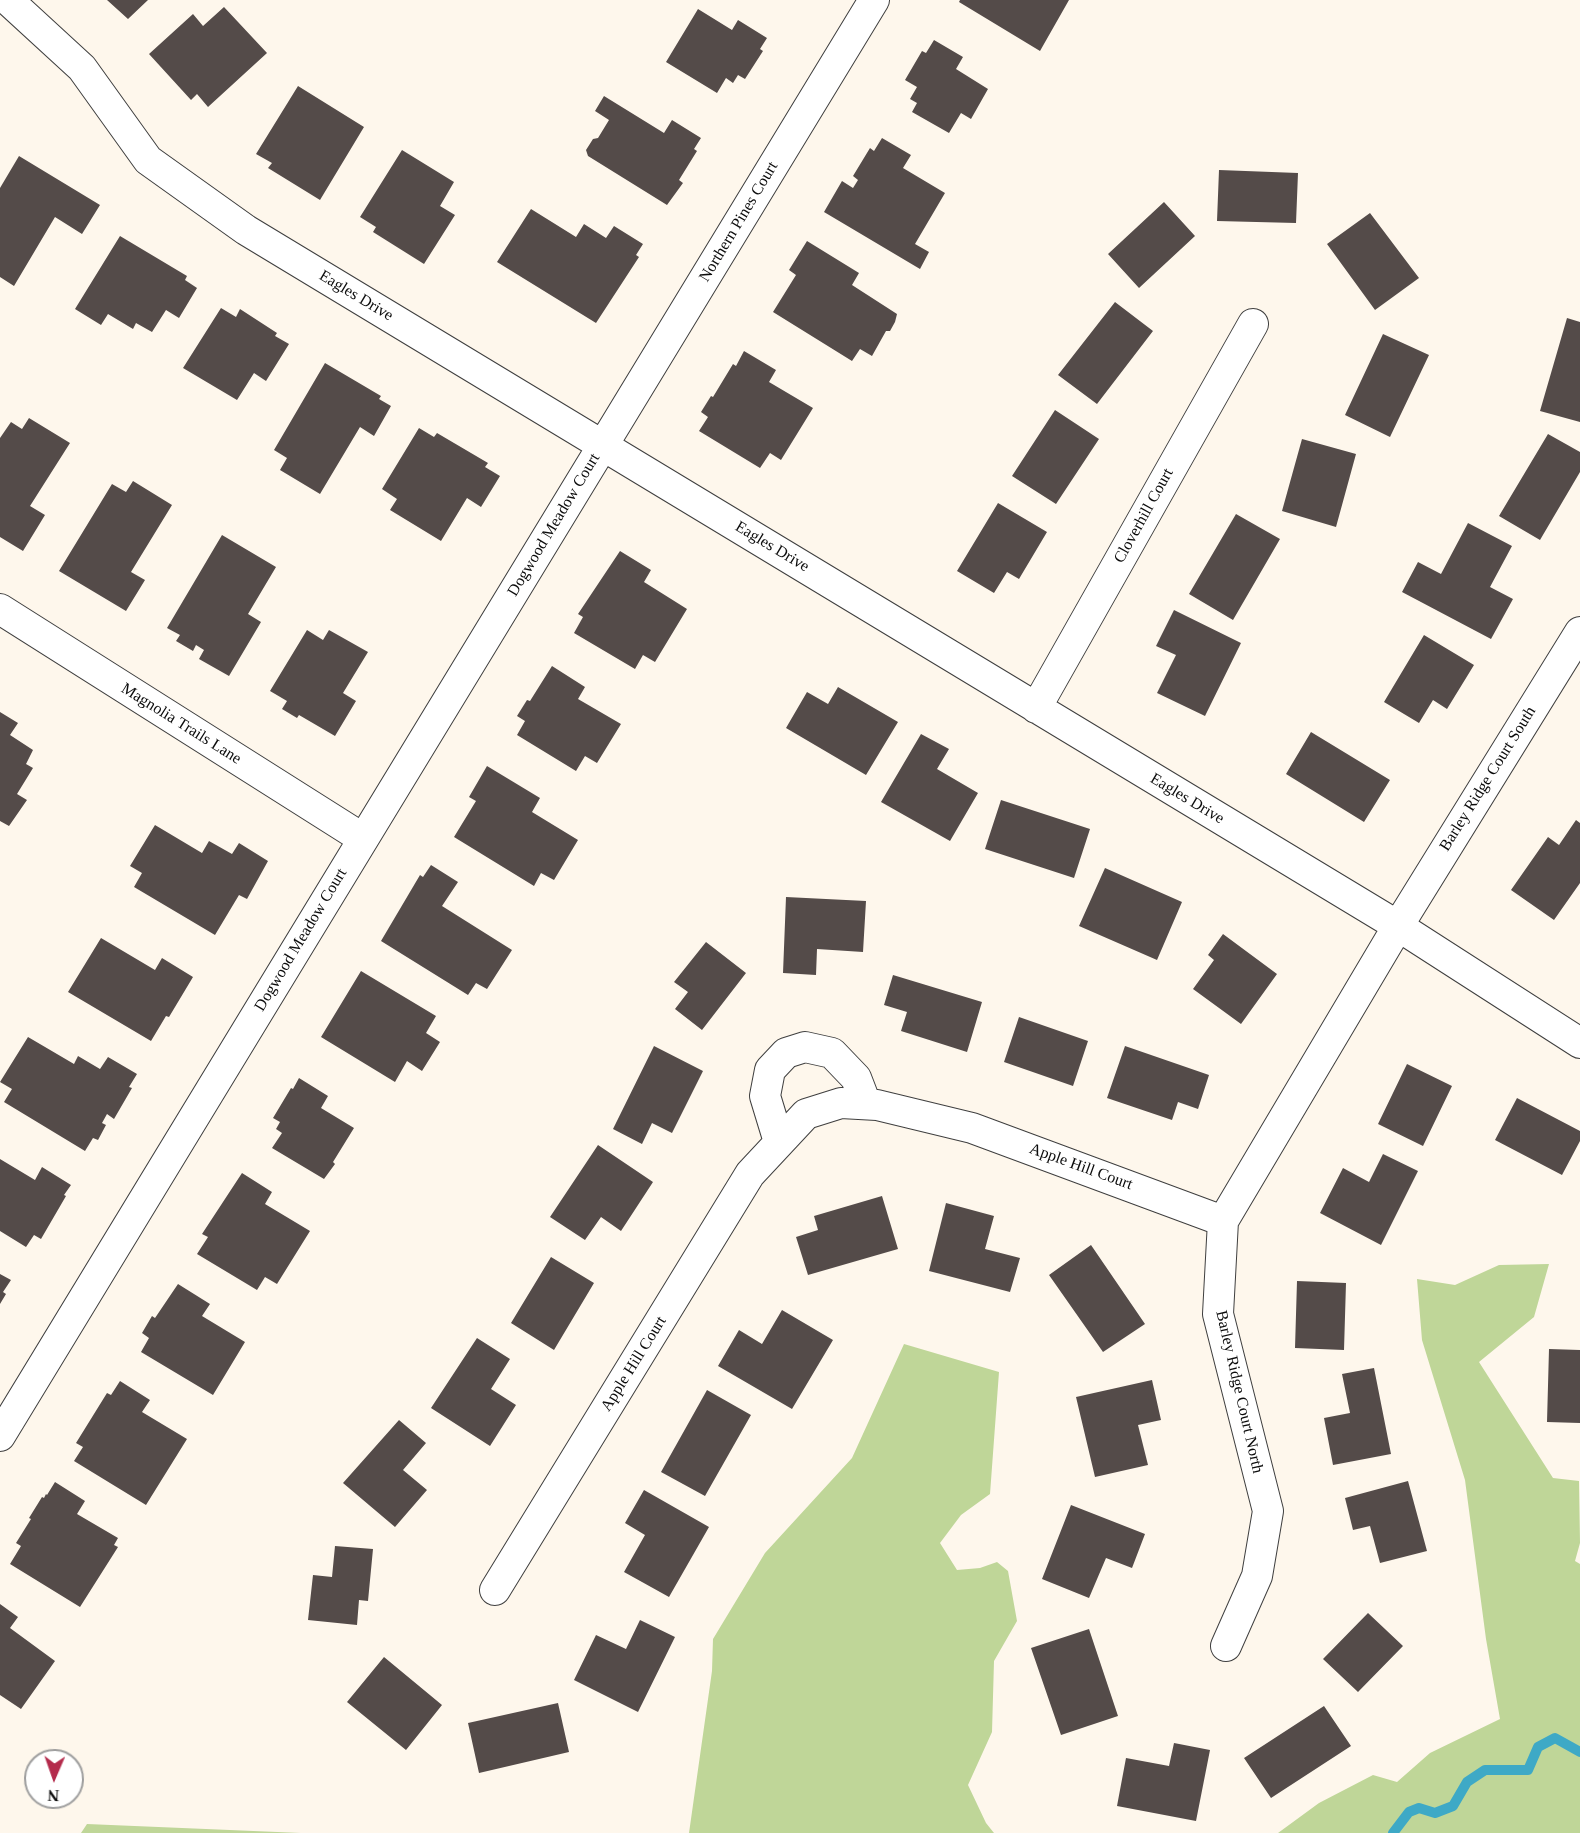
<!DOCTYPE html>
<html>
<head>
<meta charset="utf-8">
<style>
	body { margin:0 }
	#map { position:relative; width:1580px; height:1833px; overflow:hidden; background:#fef7ec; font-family:Georgia,serif }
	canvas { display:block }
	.north { position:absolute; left:24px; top:1749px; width:60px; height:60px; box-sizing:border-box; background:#fff; border:2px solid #9e9e9e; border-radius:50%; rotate:182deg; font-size:16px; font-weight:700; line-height:24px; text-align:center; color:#0c0c0c }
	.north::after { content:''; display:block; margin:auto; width:21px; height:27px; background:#b42b4c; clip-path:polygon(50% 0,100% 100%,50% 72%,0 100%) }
</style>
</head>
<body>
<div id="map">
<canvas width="1580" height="1833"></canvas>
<div class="north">N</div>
</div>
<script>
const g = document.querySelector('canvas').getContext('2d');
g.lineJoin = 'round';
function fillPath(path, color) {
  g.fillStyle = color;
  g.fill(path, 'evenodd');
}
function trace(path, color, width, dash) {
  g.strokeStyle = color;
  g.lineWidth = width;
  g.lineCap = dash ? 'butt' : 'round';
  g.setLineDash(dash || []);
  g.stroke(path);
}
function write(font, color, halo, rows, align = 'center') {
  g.font = font + ' Georgia,serif';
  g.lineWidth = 6;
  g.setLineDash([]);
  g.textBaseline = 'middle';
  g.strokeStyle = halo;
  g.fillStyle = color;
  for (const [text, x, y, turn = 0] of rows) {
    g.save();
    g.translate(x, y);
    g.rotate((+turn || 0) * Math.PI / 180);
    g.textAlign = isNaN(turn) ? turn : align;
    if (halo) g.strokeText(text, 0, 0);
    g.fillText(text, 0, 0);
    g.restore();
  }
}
fillPath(new Path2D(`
	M1549 1264 1534 1317 1479 1362 1553 1478 1579 1481 1580 1543 1575 1561 1580 1564V1833H1278L1319 1803 1373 1775 1397 1782 1430 1753 1500 1719 1486 1639 1465 1480 1422 1340 1417 1279 1455 1285 1499 1265Z
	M904 1344 999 1372 990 1494 961 1515 940 1543 957 1570 980 1568 997 1562 1008 1571 1017 1621 994 1661 992 1732 968 1785 986 1823 994 1833H689L712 1671 713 1639 765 1553 852 1458Z
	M87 1824 301 1833H81Z`), '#bfd698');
trace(new Path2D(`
	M1393 1833 1409 1812 1419 1808 1435 1813 1453 1806 1467 1782 1485 1770H1528L1538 1747 1555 1738 1580 1752`), '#3ea9c6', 10);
fillPath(new Path2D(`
	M107 0H148L128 19Z
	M960 0H1069L1040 51 959 2Z
	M224 7 267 53 208 107 197 94 191 100 149 54 193 14 203 26Z
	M698 9 732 30 738 20 767 38 760 49 763 51 745 79 738 75 733 83 726 78 717 93 666 62Z
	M934 40 963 57 956 69 988 89 971 119 961 113 949 133 912 112 917 103 910 99 917 87 905 80 922 51 926 53Z
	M298 86 364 127 320 200 268 168 272 163 256 154Z
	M604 96 664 133 672 120 701 138 694 149 697 151 679 180 683 183 667 205 588 156 586 150 593 139 598 138 609 120 595 111Z
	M882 138 911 155 903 168 945 193 915 244 929 252 920 269 824 212 842 181 853 188 858 180 853 176 870 148 874 151Z
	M402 150 454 182 440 206 455 215 424 264 373 232 376 227 360 217Z
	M19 156 100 205 82 234 55 217 14 286 0 277V188Z
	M1219 170 1298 173 1296 223 1217 221Z
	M1164 202 1195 236 1139 288 1108 254Z
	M531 209 576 237 584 224 606 238 614 226 643 244 636 255 639 257 596 323 497 262Z
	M1370 213 1419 278 1375 310 1327 244Z
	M120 236 187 276 185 280 197 288 179 318 166 310 152 332 136 323 133 329 108 314 101 325 75 309Z
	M807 241 859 273 852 285 897 314 895 322 890 331H886L872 356 860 349 852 361 773 312 796 275 789 270Z
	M1115 302 1153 331 1097 404 1058 375Z
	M221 308 236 317 240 309 277 333 275 336 289 344 266 381 254 373 237 400 183 368Z
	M1567 318 1580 322V422L1540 411Z
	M1383 334 1429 355 1390 437 1345 415Z
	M744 351 776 370 769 382 813 408 781 460 770 453 760 468 699 431 708 417 701 412 711 396 713 397 733 364 736 366Z
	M325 363 381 396 379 399 391 406 374 436 360 427 320 494 280 470 287 458 274 450Z
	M1055 410 1099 439 1056 504 1012 476Z
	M29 418 70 443 30 506 45 515 23 551 0 537V438L11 422 22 429Z
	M419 428 434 437 437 433 488 463 485 467 500 476 481 507 467 498 441 541 390 510 397 499 382 489Z
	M1548 434 1580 452V472L1540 540 1499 516Z
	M1302 439 1356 454 1336 527 1282 511Z
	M133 481 172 505 131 572 145 580 126 611 59 571 112 484 126 492Z
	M998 503 1047 532 1019 579 1007 572 994 593 957 571Z
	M1236 514 1280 539 1233 620 1189 594Z
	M1468 523 1512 546 1490 587 1513 599 1491 639 1402 592 1418 562 1441 574Z
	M222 535 276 567 248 614 261 622 229 676 199 659 204 650 196 645 193 651 176 641 180 635 167 628Z
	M620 551 651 570 644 582 687 609 655 662 643 655 635 669 574 633 583 617 578 614Z
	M1174 610 1241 643 1205 716 1157 693 1176 655 1156 646Z
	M307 630 323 640 329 630 368 652 343 693 356 701 335 736 299 715 297 718 282 709 287 701 270 691Z
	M1424 635 1474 665 1447 709 1433 700 1419 723 1384 702Z
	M552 666 585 687 578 699 621 724 597 763 585 756 576 771 517 735 525 721 517 716 527 700 530 701Z
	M838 687 898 722 866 775 786 728 807 692 828 704Z
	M0 712 18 723 10 735 33 750 26 764 33 768 17 794 27 800 9 826 0 821Z
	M1311 732 1390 780 1364 822 1286 774Z
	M921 734 949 749 937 769 978 793 950 841 881 802Z
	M487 766 540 798 532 812 578 840 554 880 541 873 534 886 454 837 476 801 469 797Z
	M1001 800 1090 829 1074 878 985 849Z
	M1576 820 1580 823V883L1554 920 1511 890 1548 837 1559 845Z
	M155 825 202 853 209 841 232 854 239 843 268 861 247 899 239 895 215 935 134 887 142 873 130 866Z
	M431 865 458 882 442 906 512 950 487 989 476 983 468 995 381 941 420 875 423 877Z
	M1105 868 1182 902 1157 960 1079 926Z
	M786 897 866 901 863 952 817 949 816 975 783 973Z
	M1223 934 1277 974 1241 1024 1193 989 1214 960 1208 955Z
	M101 938 155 970 162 958 193 977 169 1017 166 1016 151 1041 68 992Z
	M706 942 746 973 702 1030 675 1009 688 992 674 982Z
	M361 971 436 1016 426 1033 440 1042 422 1071 407 1061 395 1082 321 1037Z
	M893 975 982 1002 967 1052 901 1031 907 1012 884 1005Z
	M1019 1017 1088 1041 1073 1086 1004 1062Z
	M28 1037 74 1064 78 1056 100 1069 108 1057 137 1074 129 1087 132 1088 114 1119 107 1114 102 1123 106 1125 98 1140 93 1138 85 1151 4 1102 12 1089 0 1082Z
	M654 1046 703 1071 672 1133 652 1123 642 1144 613 1129Z
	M1125 1046 1209 1075 1198 1109 1178 1102 1172 1120 1107 1098Z
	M1407 1064 1452 1086 1423 1146 1378 1124Z
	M299 1078 328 1096 321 1108 354 1128 333 1162 335 1164 324 1179 272 1148 282 1133 276 1129 280 1122 273 1118 291 1088 293 1089Z
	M1517 1098 1580 1131V1141L1562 1175 1495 1140Z
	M598 1145 653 1182 621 1231 601 1217 585 1240 550 1217Z
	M1383 1154 1418 1171 1381 1245 1320 1213 1343 1168 1369 1182Z
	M0 1159 35 1180 42 1167 71 1185 64 1195 66 1196 41 1239 34 1235 26 1247 0 1231Z
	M242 1173 272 1192 265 1204 310 1231 277 1284 265 1277 257 1290 197 1254 208 1237 202 1234Z
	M882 1196 898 1249 808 1275 796 1237 818 1230 814 1216Z
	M946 1203 994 1216 985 1249 1020 1258 1010 1292 929 1271Z
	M1091 1245 1145 1324 1103 1352 1049 1275Z
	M551 1257 594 1283 554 1350 511 1323Z
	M0 1274 11 1280 3 1292 6 1294 0 1304Z
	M1297 1281 1346 1283 1344 1350 1295 1348Z
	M178 1284 210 1304 202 1316 245 1342 213 1395 141 1352 149 1338 142 1333 152 1316 155 1318Z
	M782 1310 833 1340 792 1409 718 1366 739 1330 762 1344Z
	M477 1338 510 1359 491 1389 516 1405 490 1446 431 1408Z
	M1549 1349 1580 1350V1423L1547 1422Z
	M1374 1368 1391 1454 1333 1465 1324 1418 1350 1413 1342 1374Z
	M1152 1380 1161 1420 1138 1425 1148 1465 1095 1477 1076 1397Z
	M120 1381 150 1400 142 1412 187 1439 146 1505 74 1461 83 1447 76 1443 107 1393 111 1395Z
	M707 1390 751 1415 705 1496 661 1472Z
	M399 1420 426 1443 403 1470 427 1490 395 1527 343 1483Z
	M1408 1481 1427 1551 1380 1563 1370 1526 1353 1530 1345 1498Z
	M55 1482 85 1501 77 1514 118 1538 114 1545 118 1547 80 1607 10 1564 21 1546 16 1543 31 1519 29 1518 42 1497 44 1498 46 1494 47 1495Z
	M644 1490 709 1527 669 1597 624 1572 645 1535 625 1523Z
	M1071 1505 1145 1534 1132 1568 1106 1558 1089 1598 1042 1579Z
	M335 1546 373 1549 368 1601 359 1600 357 1625 308 1620 313 1575 332 1577Z
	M0 1604 18 1617 10 1628 55 1661 21 1709 0 1695Z
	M1368 1613 1403 1646 1358 1692 1323 1659Z
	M640 1620 675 1637 638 1712 574 1680 596 1635 626 1649Z
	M1089 1629 1118 1716 1061 1735 1031 1648Z
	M384 1657 442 1705 406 1750 347 1702Z
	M558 1703 569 1752 479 1773 468 1723Z
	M1324 1706 1351 1746 1271 1798 1244 1758Z
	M1174 1743 1210 1750 1196 1821 1117 1806 1126 1758 1169 1766Z`), '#544b49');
const street = new Path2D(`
	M8 0 82 68 148 160 246 230 1398 926 1580 1043
	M0 609 362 838
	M1036 708 1253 324
	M779 1142 765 1096 770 1070 786 1053 805 1047 832 1053 856 1078 866 1104
	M0 1436 874 0
	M495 1590 750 1174 806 1114 841 1103 877 1105 972 1128 1223 1221
	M1226 1646 1257 1576 1268 1511 1218 1314 1223 1221 1398 926 1580 632`);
trace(street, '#3f3f3f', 32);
trace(street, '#fff', 30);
write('16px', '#0c0c0c', '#fff', [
	["Northern Pines Court",739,222,-59],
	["Eagles Drive",356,296,31],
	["Cloverhill Court",1144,516,-61],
	["Dogwood Meadow Court",554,525,-59],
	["Eagles Drive",772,547,31],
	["Magnolia Trails Lane",181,724,32],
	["Barley Ridge Court South",1488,779,-58],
	["Eagles Drive",1187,799,31],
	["Dogwood Meadow Court",301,940,-59],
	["Apple Hill Court",1081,1167,20],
	["Apple Hill Court",634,1364,-58],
	["Barley Ridge Court North",1239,1392,77]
]);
</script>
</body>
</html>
